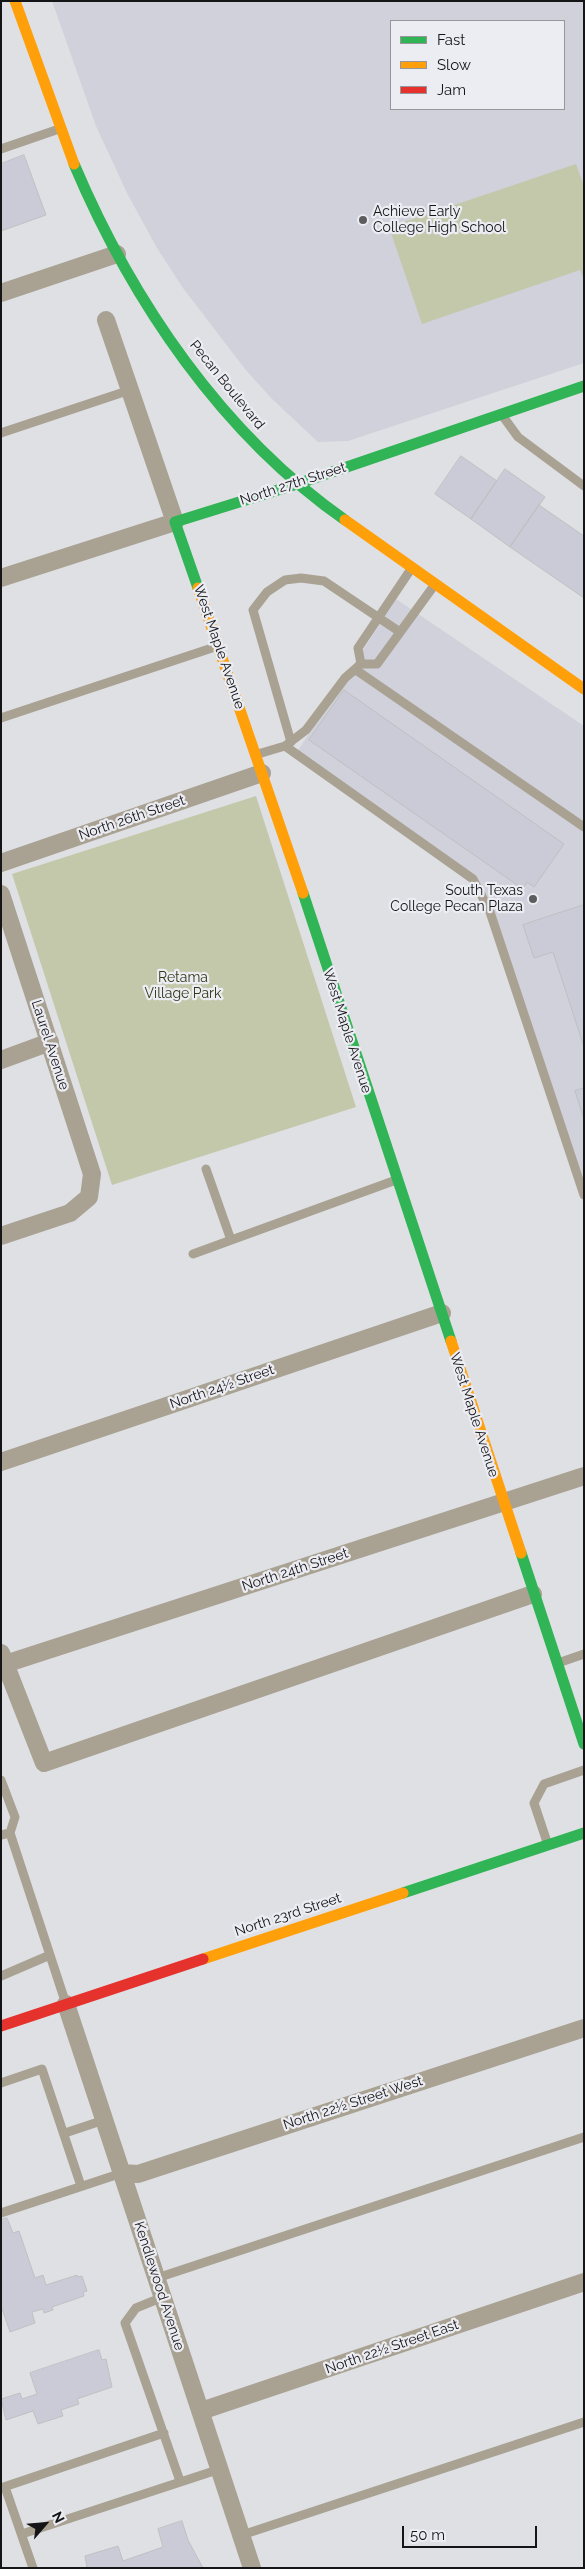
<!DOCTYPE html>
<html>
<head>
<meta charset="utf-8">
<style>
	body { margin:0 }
	#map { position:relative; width:585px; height:2569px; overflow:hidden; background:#dfe0e4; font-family:Raleway,sans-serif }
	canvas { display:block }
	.frame { position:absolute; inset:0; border:2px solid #151517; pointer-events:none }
	.legend { position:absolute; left:390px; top:20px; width:175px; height:90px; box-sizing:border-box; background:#ececf3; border:1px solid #96969b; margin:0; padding:6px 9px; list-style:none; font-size:15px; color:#151517 }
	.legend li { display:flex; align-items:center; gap:10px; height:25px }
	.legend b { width:25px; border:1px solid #96969b }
	.north { position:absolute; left:20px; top:2499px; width:50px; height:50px; -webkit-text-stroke:4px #ececf3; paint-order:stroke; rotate:63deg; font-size:14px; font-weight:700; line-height:20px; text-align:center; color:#151517 }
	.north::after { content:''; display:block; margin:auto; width:18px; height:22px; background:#151517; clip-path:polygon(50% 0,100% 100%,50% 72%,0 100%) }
	.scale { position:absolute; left:402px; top:2526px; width:135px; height:22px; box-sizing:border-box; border:2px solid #151517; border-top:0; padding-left:6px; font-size:15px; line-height:18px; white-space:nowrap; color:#151517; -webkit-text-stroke:4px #ececf3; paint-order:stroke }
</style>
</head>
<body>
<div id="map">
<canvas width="585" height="2569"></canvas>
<div class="frame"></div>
<ul class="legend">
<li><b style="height:6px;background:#30b455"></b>Fast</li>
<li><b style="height:6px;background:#ff9f0a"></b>Slow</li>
<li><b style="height:6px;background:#e5322d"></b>Jam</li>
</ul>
<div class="north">N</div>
<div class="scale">50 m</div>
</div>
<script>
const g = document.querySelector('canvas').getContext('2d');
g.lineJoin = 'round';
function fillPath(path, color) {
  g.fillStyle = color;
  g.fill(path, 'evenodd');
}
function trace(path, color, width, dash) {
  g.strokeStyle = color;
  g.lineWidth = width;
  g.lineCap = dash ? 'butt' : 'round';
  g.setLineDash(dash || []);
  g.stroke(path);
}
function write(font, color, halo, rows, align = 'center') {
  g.font = font + ' Raleway,sans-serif';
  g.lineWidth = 4.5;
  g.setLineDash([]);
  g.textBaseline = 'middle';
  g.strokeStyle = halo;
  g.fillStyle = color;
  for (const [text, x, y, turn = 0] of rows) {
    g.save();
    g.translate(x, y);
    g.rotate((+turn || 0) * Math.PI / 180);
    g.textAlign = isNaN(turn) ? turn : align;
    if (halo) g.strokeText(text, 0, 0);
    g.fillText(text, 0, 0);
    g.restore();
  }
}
fillPath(new Path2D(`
	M52 1H584V363L348 441 318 442 271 398 245 369 183 288 157 248 127 193 96 126ZM391 21H564V109H391Z
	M396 599 584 726V1203L488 911 476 887 295 755Z`), '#d0d1da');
fillPath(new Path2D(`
	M576 164 584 186V280L580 270 422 324 389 227Z
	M256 796 356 1107 112 1185 12 874Z`), '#c4c8ab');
const building = new Path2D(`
	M24 155 46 215 1 231V164Z
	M461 456 497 481 471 519 435 494Z
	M505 469 545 497 510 547 471 519Z
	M539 505 584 536V598L510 547Z
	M344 690 564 844 534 887 527 882 523 889 309 740Z
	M584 905V1047L553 952 534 958 523 925Z
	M584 1088V1119L575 1091Z
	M7 2218 13 2233 19 2231 35 2278 43 2275 46 2285 77 2275V2277L82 2276 87 2291 83 2292 84 2296 52 2307 53 2310 44 2313 43 2309 32 2312 35 2323 10 2332 1 2306V2220Z
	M99 2350 102 2360 106 2359 112 2387 77 2399 79 2404 61 2410 63 2416 38 2424 33 2411 6 2420 1 2399 20 2393 22 2399 37 2394 30 2373Z
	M182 2521 188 2540 203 2568H87L85 2556 118 2546 123 2561 163 2547 158 2529Z`);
fillPath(building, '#cbcad7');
trace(building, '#bfc0c2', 1);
trace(new Path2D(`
	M1 149 59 129
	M502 415 518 437 584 486
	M1 433 130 390
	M361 664H377L433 587
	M356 670 584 827
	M1 718 218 646
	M291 742 253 610 267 592 285 580 301 578 324 581 400 632
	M285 746 473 879 490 912 584 1195
	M258 754 285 746 306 730 345 678 361 664 358 648 411 569
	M206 1169 231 1240
	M193 1254 396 1180
	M558 1663 584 1654
	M1 1780 15 1817 10 1833
	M1 1835 10 1833 66 2004
	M548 1845 534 1803 544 1784 584 1770
	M1 1976 50 1955
	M1 2083 42 2069 81 2186
	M65 2133 104 2120
	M1 2213 122 2173
	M157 2278 584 2137
	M163 2297 136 2308 125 2323 180 2481
	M5 2487 33 2568
	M1 2488 164 2433
	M22 2534 220 2469
	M242 2535 584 2422`), '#a9a293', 9);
trace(new Path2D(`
	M1 293 117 254
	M1 578 175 522 106 320
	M1 863 262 773
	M1 894 92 1174 89 1197 70 1213 1 1236
	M1 1060 50 1042
	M1 1462 442 1313
	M1 1653 44 1763 533 1594
	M5 1664 584 1476
	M66 2004 252 2568
	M122 2173 138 2174 584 2028
	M201 2411 584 2282`), '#a9a293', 18);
trace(new Path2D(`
	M74 164C132 301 222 434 345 520
	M198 588 175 522 297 484 584 386
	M303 893 451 1341
	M521 1553 584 1744
	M403 1893 584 1833`), '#30b455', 11);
trace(new Path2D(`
	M15 1 74 164
	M345 520 584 689
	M198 588 303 893
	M451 1341 521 1553
	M203 1959 403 1893`), '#ff9f0a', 11);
trace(new Path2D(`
	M1 2026 203 1959`), '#e5322d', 11);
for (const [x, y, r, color] of [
	[363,220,5,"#5c5c5f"],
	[533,899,5,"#5c5c5f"]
]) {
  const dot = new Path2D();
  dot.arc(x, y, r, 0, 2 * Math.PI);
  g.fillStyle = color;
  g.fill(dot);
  trace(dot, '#ececf3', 2);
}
write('14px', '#151517', '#ececf3', [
	["Achieve Early",373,212],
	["College High School",373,228],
	["South Texas",523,891,"right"],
	["College Pecan Plaza",523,907,"right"]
], 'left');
write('14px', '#151517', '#ececf3', [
	["Pecan Boulevard",227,385,51],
	["North 27th Street",293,484,-18],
	["West Maple Avenue",219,647,71],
	["North 26th Street",132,818,-19],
	["West Maple Avenue",347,1031,72],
	["Laurel Avenue",50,1045,72],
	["North 24½ Street",222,1387,-19],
	["West Maple Avenue",474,1415,72],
	["North 24th Street",295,1570,-18],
	["North 23rd Street",288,1915,-18],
	["North 22½ Street West",353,2103,-18],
	["Kendlewood Avenue",159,2286,72],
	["North 22½ Street East",392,2347,-19]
]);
write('14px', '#333715', '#ececf3', [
	["Retama",183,978],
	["Village Park",183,994]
]);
</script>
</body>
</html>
